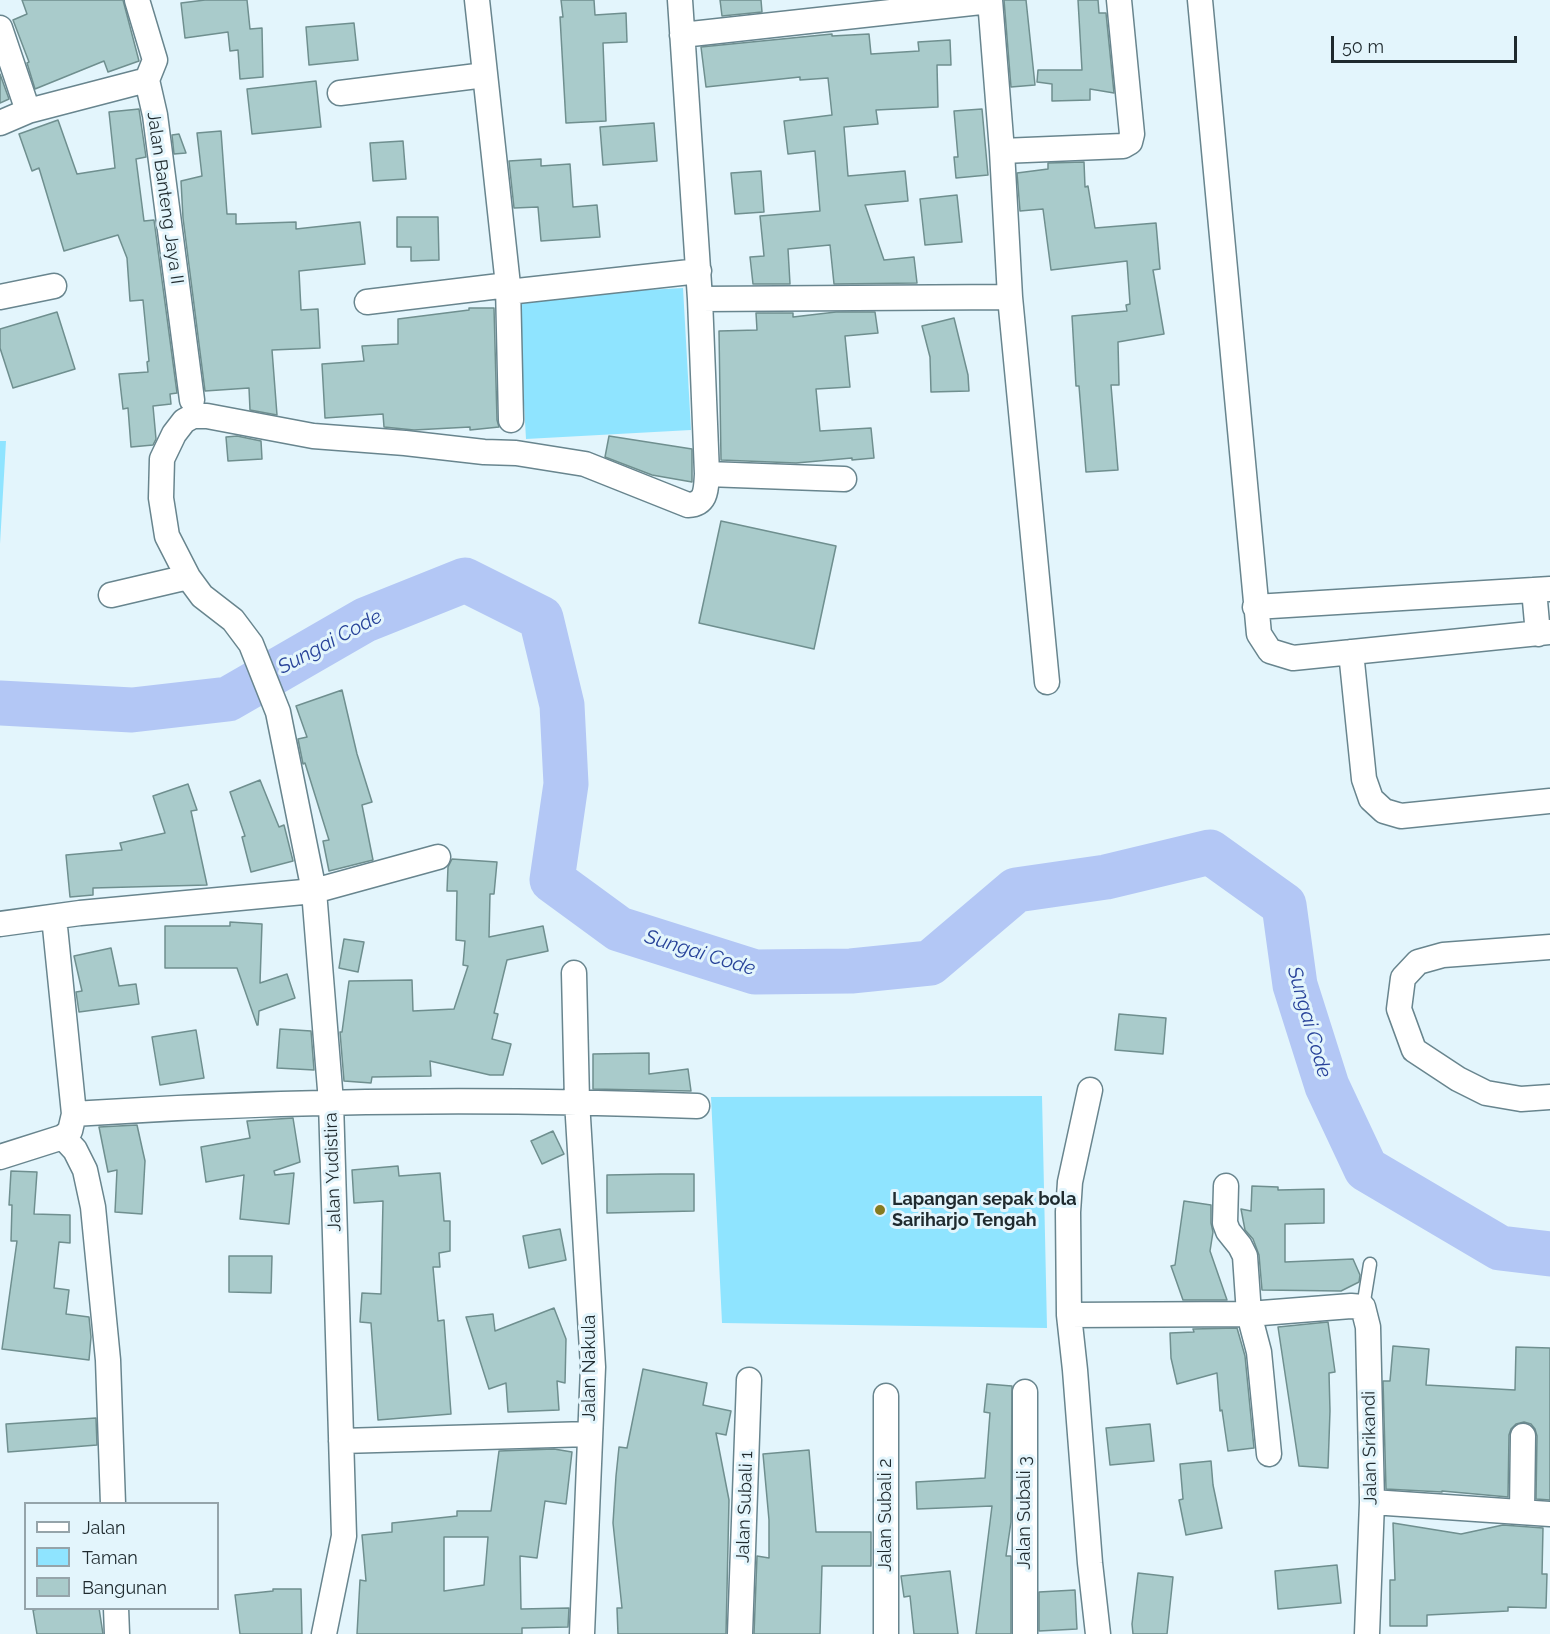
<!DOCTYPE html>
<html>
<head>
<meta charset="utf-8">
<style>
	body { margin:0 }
	#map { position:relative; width:1550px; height:1634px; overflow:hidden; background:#e3f5fc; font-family:Raleway,sans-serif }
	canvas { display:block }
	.legend { position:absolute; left:24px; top:1502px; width:195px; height:108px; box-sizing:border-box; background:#e3f5fc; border:2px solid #95a4aa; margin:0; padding:8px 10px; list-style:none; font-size:18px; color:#1f2a2e }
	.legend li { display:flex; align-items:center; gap:12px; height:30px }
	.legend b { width:30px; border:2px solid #95a4aa }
	.scale { position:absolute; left:1331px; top:36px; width:186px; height:27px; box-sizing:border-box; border:3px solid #1f2a2e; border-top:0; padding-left:8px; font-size:18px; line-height:21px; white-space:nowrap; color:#1f2a2e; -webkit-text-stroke:4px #e3f5fc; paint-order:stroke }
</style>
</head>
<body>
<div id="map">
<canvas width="1550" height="1634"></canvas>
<ul class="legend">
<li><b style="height:8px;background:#fff"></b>Jalan</li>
<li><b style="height:16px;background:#8fe4ff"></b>Taman</li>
<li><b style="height:16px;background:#a9cbcb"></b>Bangunan</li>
</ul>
<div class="scale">50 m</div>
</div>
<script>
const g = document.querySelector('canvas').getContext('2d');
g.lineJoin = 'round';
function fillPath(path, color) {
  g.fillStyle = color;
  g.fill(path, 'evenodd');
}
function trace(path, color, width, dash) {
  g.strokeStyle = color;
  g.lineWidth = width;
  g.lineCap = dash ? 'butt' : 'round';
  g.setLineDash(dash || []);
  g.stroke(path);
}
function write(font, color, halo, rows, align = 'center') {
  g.font = font + ' Raleway,sans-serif';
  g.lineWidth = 6;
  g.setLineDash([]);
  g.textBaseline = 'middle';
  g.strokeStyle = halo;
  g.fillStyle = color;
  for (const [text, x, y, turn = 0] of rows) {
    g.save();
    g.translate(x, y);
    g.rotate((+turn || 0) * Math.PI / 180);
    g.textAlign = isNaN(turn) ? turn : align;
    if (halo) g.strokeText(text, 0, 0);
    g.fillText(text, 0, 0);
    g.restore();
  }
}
fillPath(new Path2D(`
	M683 288 691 430 526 439 518 297Z
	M0 441H6L0 544Z
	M1042 1096 1047 1328 722 1323 711 1097Z`), '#8fe4ff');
trace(new Path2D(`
	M0 703 132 710 228 699 365 620 465 580 541 618 562 705 566 784 552 880 619 929 755 972 851 971 930 963 1016 890 1106 877 1210 852 1284 905 1295 985 1327 1086 1366 1169 1500 1248 1550 1254`), '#b3c7f5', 45);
const building = new Path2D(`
	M22 0H123L139 61 108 72 104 61 35 89 27 63 29 62 13 20 27 14Z
	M205 0H247L250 29 262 28 263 77 240 79 238 50 230 51 228 32 185 38 181 3Z
	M561 0H594L595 15 626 13 627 42 603 43 606 121 566 123 560 17H563Z
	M720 0H761L762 12 722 16Z
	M1004 0H1026L1035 85 1011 87Z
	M1078 0H1098L1099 13H1106L1114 93 1090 89V100L1052 101V84L1037 82 1038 70H1082Z
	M354 23 358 60 309 65 306 27Z
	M832 34V36L869 34 871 54 919 51 918 42 950 40 951 65H937L938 107 876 110 878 124 844 127 848 176 905 171 908 201 865 205 884 260 914 257 917 283 834 284 830 245 788 249 790 284H753L750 257 764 256 760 216 820 211 815 151 788 154 784 121 832 115 828 78 800 80V77L706 87 701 47Z
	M0 74 9 99 0 103Z
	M316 81 321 127 252 134 247 89Z
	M139 109 146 157 136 159 144 221 154 220 177 393 170 394 171 404 153 406 156 439 153 445 131 447 128 408 123 409 119 374 148 372 147 362 149 361 143 300 130 301 127 258 118 235 64 251 39 168 32 171 19 134 58 120 77 174 115 168 109 112Z
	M982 109 988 175 956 178 954 157H958L954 111Z
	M654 123 657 161 603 165 600 127Z
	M221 131 227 214H236V224L296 222V229L360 222 365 264 299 271 301 310 318 309 320 348 272 350 277 415 250 410 249 388 205 391 183 218 181 181 202 176 197 133Z
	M179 134 186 153 174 154 172 135Z
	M403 141 406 179 373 181 370 143Z
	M541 159V166L570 164 573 207 597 205 600 237 541 241 538 207 514 208 509 161Z
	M1084 162 1085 187 1088 186 1095 228 1156 223 1160 269 1153 270 1164 334 1118 342 1119 385H1111L1118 470 1086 472 1079 386H1076L1072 316 1127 311 1126 305 1130 304 1127 261 1051 270 1043 209 1020 211 1017 173 1048 169V163Z
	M761 171 764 212 735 214 731 173Z
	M957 195 962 242 925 245 920 199Z
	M397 217H438L439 260 411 261V247H397Z
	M469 308H494L497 420 499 427 470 430V427L414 430 384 427 383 414 325 418 322 364 364 361 362 346 398 344V319L469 310Z
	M57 312 75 369 13 388 0 348V329Z
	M836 312H875L878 333 845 336 850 387 816 389 820 431 871 428 874 458 852 460V458L796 463 721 460 719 331 757 330 756 313H793V317Z
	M954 318 968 375 969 391 931 392 930 357 922 326Z
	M237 436 261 441 262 459 228 461 226 437Z
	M609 436 692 449V482L652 475 605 457Z
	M721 521 836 546 814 649 699 623Z
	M342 690 357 754 372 802 362 805 373 860 329 871 323 841 329 840 305 763 303 764 298 739 307 737 296 706Z
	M260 780 279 827 284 825 293 861 251 872 242 837 245 836 230 792Z
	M188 784 197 810 191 811 207 885 93 888V895L70 897 66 855 122 850 120 843 165 833 153 796Z
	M452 859 497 862 494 894H490L489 937 543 926 548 951 507 960 494 1013 498 1014 492 1039 511 1044 503 1075H490L430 1061 431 1076 372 1077 371 1083 344 1081 340 1032H342L349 981 412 980 413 1011 454 1009 468 966 463 965 465 941 456 940 457 891H447L448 867Z
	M230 922 262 924 260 983 287 974 295 998 259 1011 258 1025H257L237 968H165V926H230Z
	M344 939 364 942 358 972 339 968Z
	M111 948 119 986 136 984 139 1004 79 1012 76 992 82 991 74 956Z
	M1119 1014 1166 1018 1163 1054 1115 1050Z
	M280 1029 311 1031 314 1070 277 1068Z
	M196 1030 204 1078 160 1085 152 1037Z
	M649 1053V1074L688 1069 691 1091 593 1089V1054Z
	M293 1118 300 1162 274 1171 275 1175 294 1173 289 1224 240 1219 244 1175 206 1182 201 1147 250 1138 247 1121Z
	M137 1125 145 1161 142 1214 115 1212 117 1170 108 1172 99 1127Z
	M553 1131 564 1154 542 1164 531 1141Z
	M398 1166 399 1176 440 1173 444 1221H450V1251L439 1253 440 1267H433L438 1321 444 1320 451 1414 378 1420 371 1323 360 1322 362 1293 381 1294 383 1201 354 1203 352 1170Z
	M11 1171 37 1172 34 1214 70 1215V1243L59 1242 54 1288 69 1290 66 1314 89 1317 91 1337 89 1360 2 1349 17 1241H11L12 1205H9Z
	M661 1174H694V1211L607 1213V1175Z
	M1252 1186 1278 1187V1190L1324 1189V1223L1285 1224V1262L1353 1259 1360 1275 1359 1282 1341 1291 1262 1290 1259 1255 1253 1239 1245 1230 1241 1209 1251 1211Z
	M1184 1201 1211 1205V1223L1213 1232 1210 1251 1227 1300H1183L1171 1266 1175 1265Z
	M560 1229 566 1260 529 1268 523 1236Z
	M229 1256H272L271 1293 229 1292Z
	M554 1308 566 1339 565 1383 557 1381 559 1410 508 1412 506 1383 489 1389 466 1317 493 1314 495 1331Z
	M1328 1322 1335 1372 1329 1373 1330 1411 1328 1468 1299 1466 1278 1327Z
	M1237 1328 1245 1356 1254 1448 1228 1451 1222 1410 1220 1411 1217 1373 1177 1384 1171 1358 1170 1333 1194 1332 1193 1329Z
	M1393 1346 1429 1349 1426 1385 1515 1390 1516 1347 1550 1348V1500L1536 1499 1537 1436 1535 1429 1531 1424 1524 1422 1516 1424 1511 1429 1509 1435 1508 1497 1442 1491V1492L1386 1489 1383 1381H1390Z
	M643 1369 707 1383 703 1405 731 1411 726 1435 716 1433 729 1500 726 1634H618L617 1608H622L613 1523 616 1476 619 1447 627 1448Z
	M987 1384 1012 1386 1011 1522 1006 1556H1011V1634H976L992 1506 917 1509 916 1482 985 1478 990 1413 984 1412Z
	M96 1418 97 1445 8 1452 6 1424Z
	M1150 1424 1154 1461 1110 1465 1106 1428Z
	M554 1449 572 1452 566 1504 545 1501 537 1558 520 1556 521 1609 569 1608 568 1627 522 1628V1634H357L360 1580 366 1581 362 1535 392 1532V1523L457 1516V1511H491L499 1451ZM444 1537H488L484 1585 444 1591Z
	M809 1450 816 1532H871V1566H822L820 1634H754L757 1556 769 1558V1520L763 1454Z
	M1211 1461 1213 1485 1222 1528 1186 1535 1179 1500 1183 1499 1180 1464Z
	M1393 1523 1461 1534 1503 1525 1543 1528 1542 1574H1547L1546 1608 1508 1607V1611L1427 1615V1626H1390V1580H1395Z
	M1337 1565 1341 1603 1278 1609 1275 1571Z
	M950 1571 958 1634H914L910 1596 904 1597 901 1576Z
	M1138 1573 1173 1577 1167 1634H1133L1132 1624Z
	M273 1589H301L302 1634H240L235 1595 273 1591Z
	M1075 1590 1077 1629 1039 1631V1592Z
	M43 1608H99L103 1634H37L33 1610Z`);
fillPath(building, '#a9cbcb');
trace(building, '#6f8f8f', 1.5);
const service = new Path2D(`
	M1363 1307 1370 1264`);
const minor = new Path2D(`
	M137 0 155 60 147 80 155 115 192 400
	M477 0 508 285 511 420
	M990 0 1002 151 1010 297 1047 682
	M1200 0 1259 634 1270 651 1293 658 1550 632
	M0 28 28 111
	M682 35 990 1
	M340 93 485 75
	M0 123 28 111 147 80
	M1002 151 1123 146 1130 142 1132 134 1119 0
	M508 292 699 271
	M0 297 54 286
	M700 299 1010 297
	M367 302 508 285
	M707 474 844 479
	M1534 590 1538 634
	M111 595 188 577
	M1255 607 1550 589
	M1351 652 1364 779 1371 799 1384 811 1401 816 1550 801
	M54 917 74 1114
	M0 924 80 913 314 891 438 857
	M1550 947 1443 955 1418 962 1403 978 1399 1009 1414 1050 1458 1079 1486 1093 1521 1099 1550 1097
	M574 973 577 1101 593 1367 582 1634
	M1090 1090 1070 1182 1068 1212 1069 1315 1075 1370 1090 1563 1098 1634
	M63 1137 75 1150 85 1170 93 1207 108 1360 113 1504
	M0 1157 63 1137 70 1131 74 1114 90 1113C292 1100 494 1098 697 1106
	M1226 1186 1225 1223 1228 1231 1240 1246 1245 1256 1249 1314 1259 1352 1269 1454
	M1069 1315 1249 1314 1351 1306 1363 1307 1368 1327 1372 1502 1367 1634
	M886 1396V1634
	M341 1441 590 1434
	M1372 1502 1550 1514
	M1522 1512 1523 1436
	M116 1608 117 1634
	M324 1634 344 1536 331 1102 314 891 278 712 251 644 233 620 202 596 188 577 167 536 161 498 162 459 174 434 184 421 193 416H207L313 436 405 443 484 452 516 453 585 464 688 505C707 504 706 489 707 474L700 299 680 0
	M740 1634 749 1380
	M1025 1634V1392`);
trace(service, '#68858e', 15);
trace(minor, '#68858e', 27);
trace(service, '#fff', 12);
trace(minor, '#fff', 24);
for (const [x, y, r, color] of [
	[880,1210,6,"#857b21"]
]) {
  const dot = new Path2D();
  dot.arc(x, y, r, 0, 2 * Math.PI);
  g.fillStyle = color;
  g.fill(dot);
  trace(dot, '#e3f5fc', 2);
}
write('18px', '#1f2a2e', '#e3f5fc', [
	["Jalan Banteng Jaya II",165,198,82],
	["Jalan Yudistira",333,1172,-92],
	["Jalan Nakula",590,1368,-90],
	["Jalan Srikandi",1370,1448,-91],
	["Jalan Subali 1",745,1507,-88],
	["Jalan Subali 3",1025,1513,-90],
	["Jalan Subali 2",886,1515,-90]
]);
write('bold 18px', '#1f2a2e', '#e3f5fc', [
	["Lapangan sepak bola",892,1200],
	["Sariharjo Tengah",892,1221]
], 'left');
write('italic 20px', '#274299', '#e3f5fc', [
	["Sungai Code",330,642,-28],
	["Sungai Code",700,953,17],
	["Sungai Code",1309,1022,74]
]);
</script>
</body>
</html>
